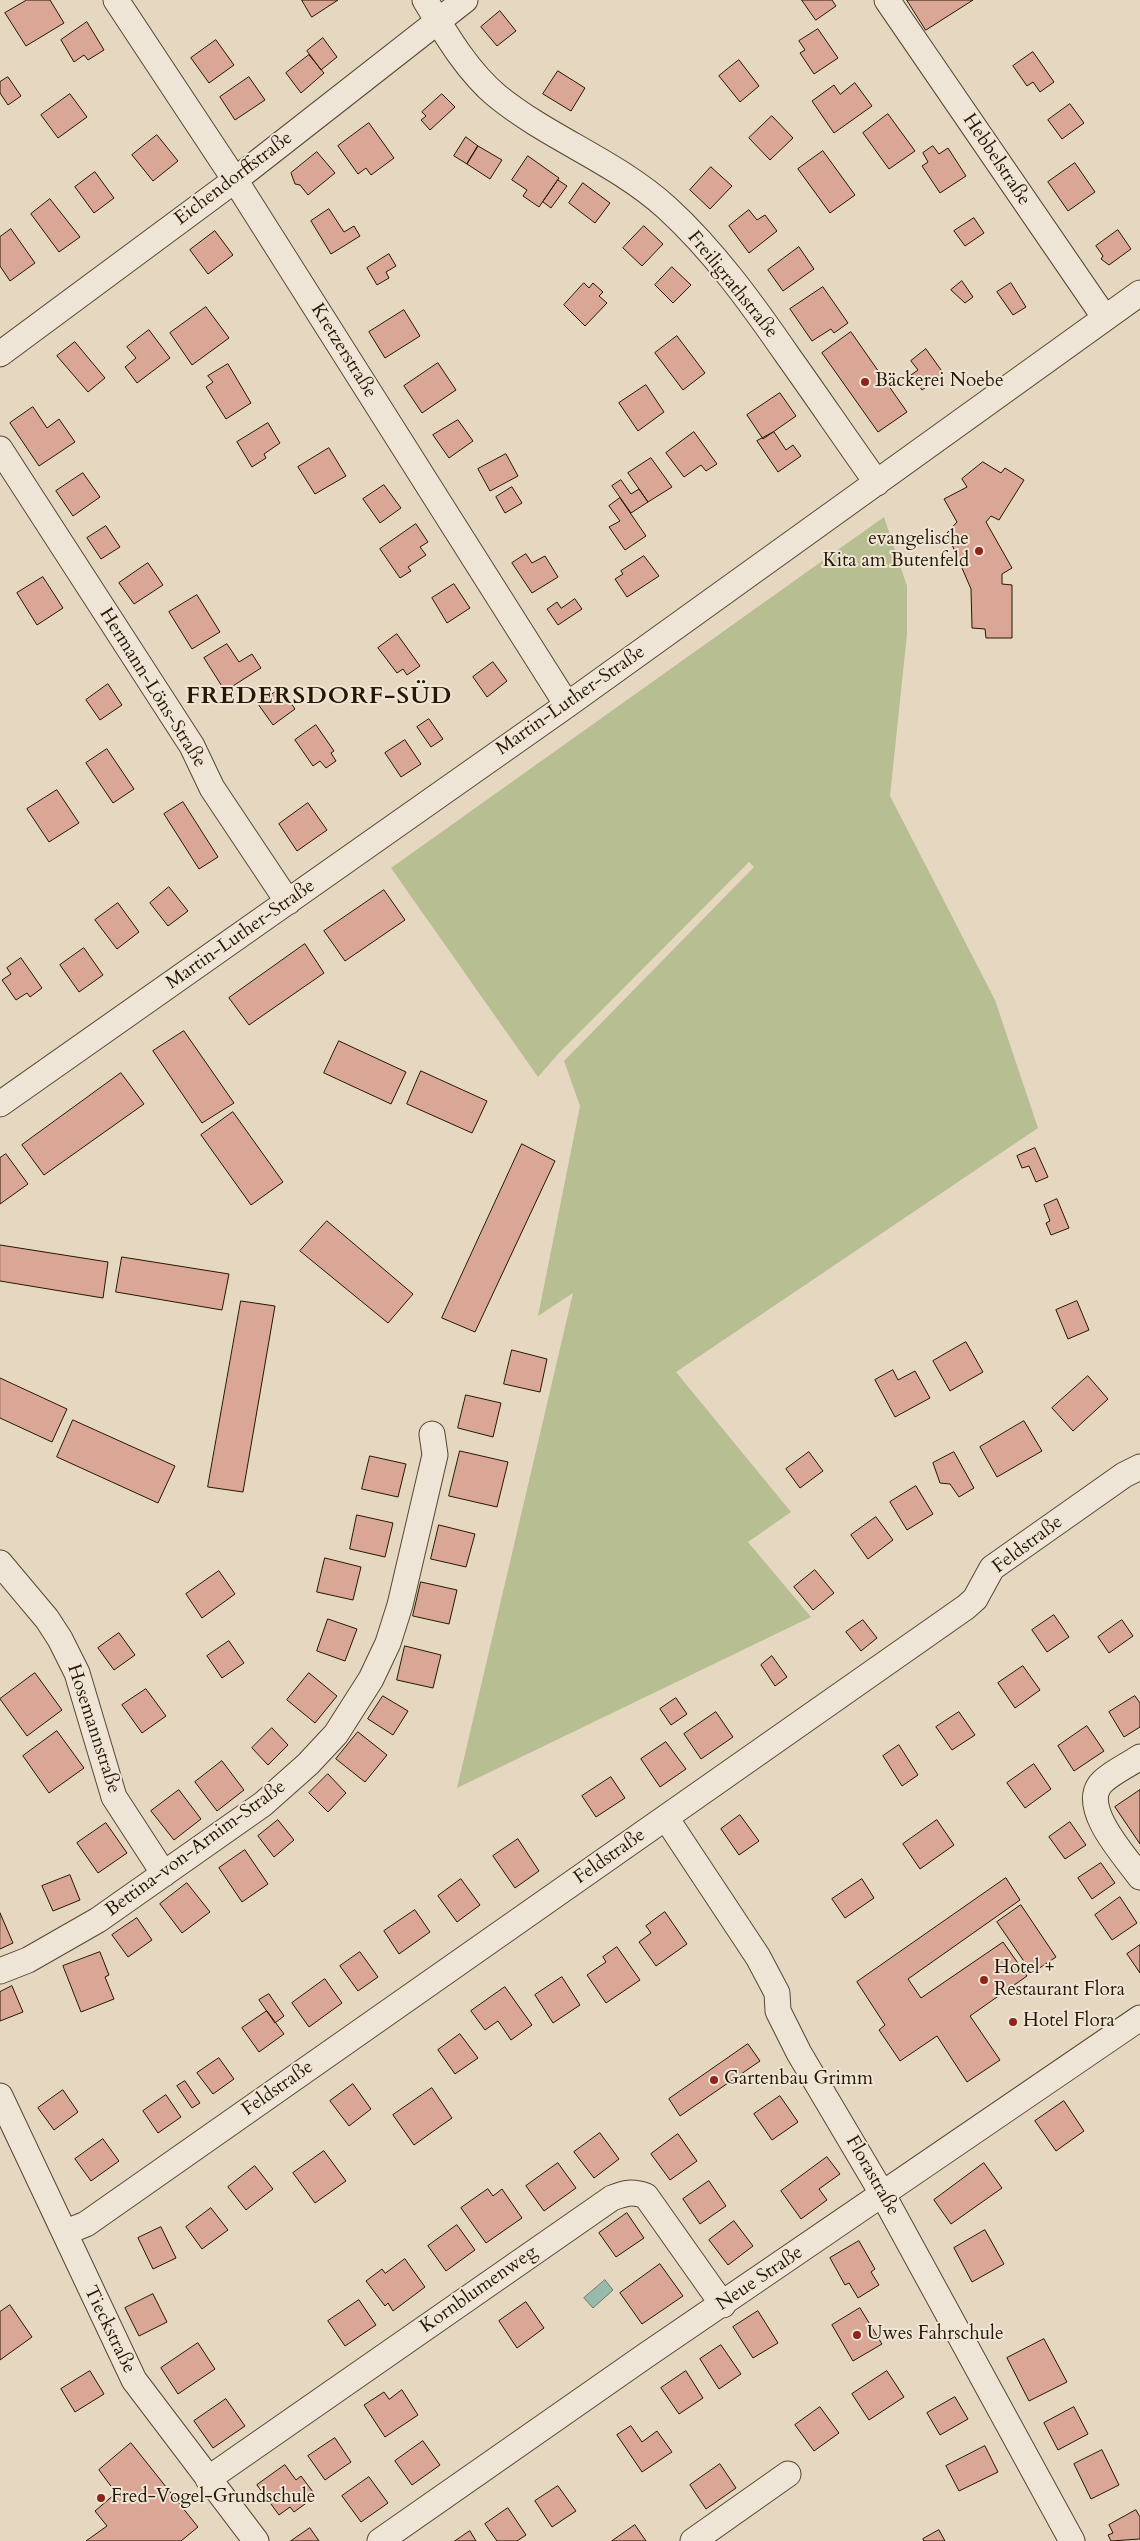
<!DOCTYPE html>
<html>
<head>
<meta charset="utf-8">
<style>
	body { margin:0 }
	canvas { display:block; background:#e6d7c0 }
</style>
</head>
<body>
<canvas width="1140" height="2541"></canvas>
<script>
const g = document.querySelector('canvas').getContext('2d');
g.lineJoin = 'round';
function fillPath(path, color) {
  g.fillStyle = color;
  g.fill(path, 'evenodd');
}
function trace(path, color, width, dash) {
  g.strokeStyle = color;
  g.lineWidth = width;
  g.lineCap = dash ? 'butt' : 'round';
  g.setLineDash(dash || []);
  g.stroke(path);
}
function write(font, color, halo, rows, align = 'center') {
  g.font = font + ' Cardo,serif';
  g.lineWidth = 4;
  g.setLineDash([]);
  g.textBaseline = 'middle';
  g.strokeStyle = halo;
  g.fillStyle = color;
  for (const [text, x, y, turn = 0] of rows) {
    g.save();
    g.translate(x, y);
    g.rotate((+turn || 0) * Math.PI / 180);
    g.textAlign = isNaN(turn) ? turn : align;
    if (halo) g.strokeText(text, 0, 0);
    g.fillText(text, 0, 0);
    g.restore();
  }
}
fillPath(new Path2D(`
	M884 517 907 586V634L890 796 995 1000 1038 1128 676 1372 791 1512 748 1542 811 1617 457 1788 573 1293 538 1316 580 1106 564 1061 754 867 749 862 558 1054 538 1077 391 868Z`), '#b7be91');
const water = new Path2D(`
	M605 2280 613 2290 593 2308 584 2298Z`);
fillPath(water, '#97baac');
trace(water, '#6a7968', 1);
const building = new Path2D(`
	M27 0H50L64 23 26 46 5 13Z
	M302 0H338L312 17Z
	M802 0H832L836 6 816 20Z
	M907 0H973L926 30Z
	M500 11 516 31 497 46 481 27Z
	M87 22 104 50 88 60 84 55 74 62 61 40Z
	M818 29 838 58 814 74 800 53 805 50 799 41Z
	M323 38 337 57 321 70 307 51Z
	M216 40 234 65 209 83 191 58Z
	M1033 52 1054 82 1040 92 1033 82 1027 86 1013 66Z
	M309 55 324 73 301 93 286 73Z
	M739 60 759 86 740 102 719 76Z
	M558 71 585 88 571 111 543 94Z
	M8 77 21 96 8 105 0 93V82Z
	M249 77 265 100 235 120 220 97Z
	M855 83 872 106 834 133 812 101 834 85 840 94Z
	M70 94 87 117 58 138 41 115Z
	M442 94 455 107 430 130 421 120 426 116 422 112Z
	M1070 104 1084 123 1062 139 1048 120Z
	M888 114 915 151 889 169 863 133Z
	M772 116 793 138 770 160 749 138Z
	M369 123 394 158 371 175 366 168 358 174 338 146Z
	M157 135 178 161 153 181 132 155Z
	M466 137 478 146 467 164 454 156Z
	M478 146 502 160 490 179 467 164Z
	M933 146 939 154 948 148 966 176 940 193 922 166 928 162 923 153Z
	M823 151 855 195 830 213 798 169Z
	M317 152 335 173 308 195 300 185 295 184 291 173Z
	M528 156 559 178 539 207 523 196 527 190 512 180Z
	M1075 163 1095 192 1068 211 1048 182Z
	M711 167 732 186 710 209 690 190Z
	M95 172 114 198 94 213 75 187Z
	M558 180 567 186 551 208 543 202Z
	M583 183 610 203 595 223 569 203Z
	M50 199 80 237 59 252 31 214Z
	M329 209 344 232 354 226 360 236 331 254 311 221Z
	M749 210 757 220 765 215 777 231 749 253 729 226Z
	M974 218 984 233 965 246 954 231Z
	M644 226 663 244 642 266 623 248Z
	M11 229 35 263 10 281 0 266V237Z
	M1118 230 1131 249 1109 265 1101 259 1103 256 1096 246Z
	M215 231 233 255 208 274 190 250Z
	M799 247 814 269 783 291 768 270Z
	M389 254 396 266 386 272 389 278 377 285 367 268Z
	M672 267 691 285 673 303 655 285Z
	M962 281 973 297 965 303 951 290Z
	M584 283 589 288 593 283 603 292 599 296 607 303 585 326 564 305Z
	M1011 283 1026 307 1013 315 997 292Z
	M823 287 848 323 834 333 831 329 812 341 790 309Z
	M206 307 229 338 192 365 170 333Z
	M404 310 420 336 385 358 369 332Z
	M149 330 170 358 137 383 125 367 136 358 127 347Z
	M851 332 907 412 878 432 822 353Z
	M677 336 705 373 683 390 655 353Z
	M75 342 105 378 88 392 57 356Z
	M926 349 944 374 922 390 911 375 918 370 911 361Z
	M438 363 456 390 422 413 404 386Z
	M228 364 251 403 226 419 206 387 213 382 208 376Z
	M646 385 664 412 638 431 619 403Z
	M780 393 796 416 763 439 747 415Z
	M33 407 47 428 59 419 75 442 39 466 10 423Z
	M458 420 473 441 449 458 433 435Z
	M268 423 280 443 264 454 266 458 252 467 237 442Z
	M694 432 717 464 706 471 701 465 684 477 666 453Z
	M774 432 786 450 793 445 801 456 778 472 757 441Z
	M329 448 346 476 315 494 298 467Z
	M506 454 518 476 490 491 478 469Z
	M651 458 672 487 648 502 628 473Z
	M983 462 1001 473 1005 468 1024 480 999 520 991 516 986 522 1012 568 1002 574V584L1012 585V638H986L985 629 972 628 971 589 947 533 957 522 944 499 967 487 962 479Z
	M83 473 100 497 73 516 56 491Z
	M621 480 631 494 639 489 648 502 631 513 612 486Z
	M384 485 401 508 380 523 363 499Z
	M512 487 522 503 505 513 496 497Z
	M620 498 646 536 625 550 609 527 620 521 609 506Z
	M416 524 428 542 420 547 426 555 408 567 411 571 400 578 380 549Z
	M106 526 120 547 101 559 87 538Z
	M526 554 532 563 545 556 558 577 532 593 512 563Z
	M644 556 659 576 627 597 615 579 623 574 621 571Z
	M148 563 163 585 134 604 119 583Z
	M43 577 63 608 37 625 17 593Z
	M454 584 470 608 447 623 432 598Z
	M197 595 220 632 192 649 169 612Z
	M575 599 582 609 558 625 547 609 557 602 561 608Z
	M397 634 420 666 407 675 403 669 397 673 378 648Z
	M227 644 239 662 252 654 261 668 225 691 204 658Z
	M493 662 507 681 487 697 473 677Z
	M108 684 122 705 100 720 86 700Z
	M281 688 295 709 273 725 258 704Z
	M429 719 443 739 431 747 417 727Z
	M316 725 334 751 331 753 336 761 326 768 320 761 313 766 295 740Z
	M405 740 421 764 401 777 385 753Z
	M107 749 134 789 113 803 86 763Z
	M57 790 79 823 49 842 27 809Z
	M183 802 218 857 199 869 164 814Z
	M308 803 327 830 297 851 279 824Z
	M169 887 188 911 168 926 150 903Z
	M384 890 405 920 345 961 324 931Z
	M118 903 139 932 117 949 95 920Z
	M305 944 324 973 249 1025 229 998Z
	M84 948 103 975 79 992 60 965Z
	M21 958 42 988 30 997 27 993 16 1000 2 980 11 974 7 968Z
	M184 1031 234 1103 202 1123 153 1051Z
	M339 1041 406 1072 391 1104 324 1073Z
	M421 1071 487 1101 472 1133 407 1104Z
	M121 1073 144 1104 44 1175 22 1145Z
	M233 1112 283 1182 251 1205 201 1135Z
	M522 1144 555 1161 475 1332 442 1318Z
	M1035 1148 1048 1177 1036 1182 1029 1166 1022 1168 1017 1156Z
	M6 1154 28 1184 0 1204V1158Z
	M1057 1199 1069 1228 1051 1235 1046 1223 1050 1221 1044 1205Z
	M327 1221 413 1294 388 1323 300 1251Z
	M0 1245 108 1262 103 1298 0 1281Z
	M122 1257 229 1274 222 1310 116 1292Z
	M241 1301 275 1306 243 1492 208 1487Z
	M1077 1301 1089 1330 1068 1339 1056 1310Z
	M966 1342 983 1372 950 1391 933 1361Z
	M512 1350 547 1359 540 1392 504 1384Z
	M893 1370 898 1380 915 1371 930 1398 895 1417 875 1380Z
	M1088 1376 1108 1399 1073 1431 1052 1408Z
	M0 1378 67 1409 52 1442 0 1418Z
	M466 1395 501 1403 493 1437 458 1428Z
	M73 1420 175 1466 158 1503 57 1457Z
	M1024 1421 1042 1451 997 1477 980 1447Z
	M460 1451 508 1462 497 1507 449 1496Z
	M809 1452 823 1471 800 1488 786 1469Z
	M954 1452 974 1488 959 1497 950 1484 940 1483 933 1463Z
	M370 1456 406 1464 398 1497 362 1489Z
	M916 1486 933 1514 907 1530 890 1502Z
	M357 1515 393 1523 385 1557 350 1549Z
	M876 1517 893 1540 868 1559 851 1535Z
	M439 1525 475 1534 466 1567 431 1559Z
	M325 1558 361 1567 353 1600 317 1592Z
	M815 1570 834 1593 813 1610 794 1587Z
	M219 1571 235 1594 202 1618 186 1594Z
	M421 1582 457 1590 449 1624 413 1616Z
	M1054 1615 1069 1637 1047 1652 1032 1630Z
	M328 1619 357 1629 345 1661 317 1651Z
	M863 1620 877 1638 861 1651 846 1632Z
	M1122 1620 1133 1636 1109 1653 1098 1637Z
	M119 1633 135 1655 114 1670 98 1648Z
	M229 1641 244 1663 222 1678 207 1656Z
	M405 1646 441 1655 433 1688 397 1680Z
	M772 1656 787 1677 775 1686 761 1665Z
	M1023 1666 1040 1690 1015 1708 998 1683Z
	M35 1673 62 1710 27 1736 0 1699Z
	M309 1673 337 1696 315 1723 287 1700Z
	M146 1689 166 1716 142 1733 122 1705Z
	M383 1696 408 1711 393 1735 368 1719Z
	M1135 1696 1140 1703V1727L1124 1737 1109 1712Z
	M676 1698 687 1714 671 1725 660 1709Z
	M716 1712 733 1737 701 1759 684 1734Z
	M959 1712 975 1735 952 1750 936 1727Z
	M1087 1726 1104 1751 1074 1771 1058 1746Z
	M272 1728 288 1745 268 1765 252 1748Z
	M57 1731 84 1768 49 1793 23 1756Z
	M358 1732 387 1755 365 1782 336 1759Z
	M666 1742 686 1769 660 1787 641 1759Z
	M899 1745 918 1775 902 1786 883 1756Z
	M222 1761 244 1790 217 1811 195 1782Z
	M1034 1764 1051 1789 1025 1808 1007 1783Z
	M328 1774 346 1793 328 1812 309 1793Z
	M611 1777 625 1798 596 1817 582 1796Z
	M179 1790 201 1819 174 1840 151 1811Z
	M1140 1790V1844L1115 1807Z
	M740 1815 759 1841 739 1855 721 1829Z
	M278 1820 294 1840 274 1857 258 1836Z
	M937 1820 954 1845 920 1869 903 1844Z
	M1070 1822 1086 1845 1065 1859 1049 1837Z
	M106 1823 127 1853 98 1873 77 1843Z
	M518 1839 539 1871 515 1888 493 1856Z
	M245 1850 268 1884 242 1902 219 1868Z
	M1101 1863 1115 1883 1092 1899 1078 1878Z
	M70 1875 80 1900 53 1911 42 1886Z
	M1006 1878 1020 1900 908 1979 921 1998 1003 1942 1027 1976 970 2016 1000 2060 967 2082 937 2036 900 2061 879 2030 885 2025 857 1982Z
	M461 1879 480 1905 457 1922 438 1896Z
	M862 1879 874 1898 845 1918 832 1899Z
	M187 1883 210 1912 182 1933 160 1904Z
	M1120 1897 1137 1923 1112 1940 1095 1915Z
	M1021 1905 1056 1957 1032 1973 997 1922Z
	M415 1910 430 1932 399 1954 384 1931Z
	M665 1912 687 1944 656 1966 639 1942 651 1933 646 1926Z
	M0 1913 13 1943 0 1949Z
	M137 1918 152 1940 128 1957 112 1935Z
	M1140 1945V1973L1127 1954Z
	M617 1947 640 1980 606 2003 587 1975 606 1962 603 1957Z
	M100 1952 109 1975 105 1977 114 1999 81 2012 63 1966Z
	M360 1952 378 1977 358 1991 340 1966Z
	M562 1977 580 2005 553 2023 535 1995Z
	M325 1979 342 2003 309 2027 292 2003Z
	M12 1986 23 2012 0 2021V1992Z
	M505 1987 532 2025 511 2040 498 2021 485 2030 471 2011Z
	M269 1994 284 2016 275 2023 259 2000Z
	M267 2011 284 2034 259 2052 242 2028Z
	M460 2034 478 2058 455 2074 438 2050Z
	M748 2044 760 2061 680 2116 669 2099Z
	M219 2058 234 2079 213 2094 197 2073Z
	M185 2081 200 2103 192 2108 177 2086Z
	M353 2084 371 2109 349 2126 330 2101Z
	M432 2088 452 2118 414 2145 393 2115Z
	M63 2090 78 2112 54 2130 38 2108Z
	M166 2095 181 2117 158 2133 143 2111Z
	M780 2096 798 2122 772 2140 754 2114Z
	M1064 2101 1084 2131 1056 2151 1035 2121Z
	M600 2133 619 2159 594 2178 574 2152Z
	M678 2134 697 2161 670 2180 651 2154Z
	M103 2139 119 2161 91 2181 75 2159Z
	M324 2151 346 2181 315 2203 293 2173Z
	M827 2157 840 2174 819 2189 827 2200 801 2219 781 2191Z
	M558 2163 576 2188 544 2211 526 2186Z
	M984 2163 1002 2188 951 2224 934 2200Z
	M255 2166 273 2189 246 2210 228 2187Z
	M709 2181 726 2206 700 2224 683 2199Z
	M488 2189 493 2196 502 2189 522 2218 486 2243 461 2208Z
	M211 2208 228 2230 202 2249 186 2227Z
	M627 2213 644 2238 616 2257 599 2233Z
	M734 2221 753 2246 728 2265 709 2240Z
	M457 2225 475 2250 446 2271 428 2246Z
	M161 2227 176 2258 153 2269 138 2238Z
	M985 2230 1004 2264 972 2282 954 2248Z
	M859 2241 875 2269 871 2272 879 2285 858 2298 849 2283 845 2285 830 2258Z
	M405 2259 425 2287 393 2311 388 2303 385 2306 366 2281 382 2269 385 2273Z
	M660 2264 683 2296 642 2324 620 2293Z
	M153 2294 167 2322 139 2336 125 2308Z
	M359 2300 376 2325 345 2346 328 2321Z
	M526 2302 544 2328 517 2348 499 2321Z
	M10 2305 32 2337 0 2360V2312Z
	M860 2308 882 2344 853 2361 832 2325Z
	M758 2311 778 2343 753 2358 733 2327Z
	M1044 2339 1067 2382 1029 2401 1007 2358Z
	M198 2343 215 2369 178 2394 161 2368Z
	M721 2345 741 2374 719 2389 700 2359Z
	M90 2371 104 2394 75 2412 61 2389Z
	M686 2371 703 2398 679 2414 661 2388Z
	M887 2371 904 2397 869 2420 852 2394Z
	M402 2390 418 2415 385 2437 364 2405 384 2392 389 2399Z
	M955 2397 968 2419 940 2435 927 2413Z
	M226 2399 245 2426 213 2448 194 2421Z
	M820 2407 839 2433 814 2451 795 2425Z
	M1074 2407 1088 2434 1058 2450 1044 2423Z
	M631 2426 642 2442 657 2431 672 2452 642 2472 617 2435Z
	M335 2438 351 2462 325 2480 308 2456Z
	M423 2441 440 2465 412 2485 395 2461Z
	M131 2443 198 2527 181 2541H86L107 2526 95 2511 116 2493 99 2470Z
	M985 2446 998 2472 959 2491 946 2466Z
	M1102 2450 1119 2485 1091 2499 1074 2464Z
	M720 2464 736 2488 706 2509 690 2485Z
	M285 2465 296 2480 301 2476 316 2496 294 2512 290 2507 279 2515 257 2485Z
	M369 2477 388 2503 361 2522 342 2496Z
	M558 2486 576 2511 552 2527 535 2501Z
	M508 2508 526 2535 517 2541H497L485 2524Z
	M1136 2510 1140 2517V2539L1111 2541 1108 2535 1113 2533 1109 2525Z
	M635 2525 646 2541H612Z
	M310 2528 319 2541H291Z
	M939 2530 945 2541H924L923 2539Z
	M470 2531 476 2541H455Z`);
fillPath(building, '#daa696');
trace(building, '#261702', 1);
const minor = new Path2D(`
	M116 0 235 180 567 705
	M425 0C445 33 467 71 497 96 550 139 615 161 667 208 714 251 752 304 788 356 818 398 847 441 877 483
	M887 0 1105 318
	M0 354 235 180 465 0
	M0 449 192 746 212 788 288 902
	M0 1104 567 705 1140 293
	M0 1563 47 1619 60 1639 77 1673 114 1797 164 1874
	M1140 1757C1130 1764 1105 1776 1099 1786 1083 1811 1125 1856 1140 1877
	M666 1818 758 1957 777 1993 778 2011 799 2053 883 2195 1072 2541
	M0 1971 28 1960 98 1920 263 1804 308 1764 336 1734 371 1679 388 1643 400 1605 435 1455 432 1434
	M0 2096 134 2380 256 2541
	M66 2232 86 2224 966 1607 975 1599 992 1568 1124 1475 1140 1467
	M208 2479 612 2198C625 2193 632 2191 646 2196L723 2305
	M380 2541 645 2356 1140 2018
	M693 2541 788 2474`);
trace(minor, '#564732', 27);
trace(minor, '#efe5d6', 25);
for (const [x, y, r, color] of [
	[865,382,5,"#8f2418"],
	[979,551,5,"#8f2418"],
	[984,1980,5,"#8f2418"],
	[1013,2022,5,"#8f2418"],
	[714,2080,5,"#8f2418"],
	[857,2335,5,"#8f2418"],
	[101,2498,5,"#8f2418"]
]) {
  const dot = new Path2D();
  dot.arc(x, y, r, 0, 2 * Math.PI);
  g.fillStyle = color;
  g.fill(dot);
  trace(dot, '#efe5d6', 2);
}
write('19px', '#261702', '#efe5d6', [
	["Hebbelstraße",996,160,56],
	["Eichendorffstraße",234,179,-37],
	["Freiligrathstraße",732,285,51],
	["Kretzerstraße",343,351,58],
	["Hermann-Löns-Straße",152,688,58],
	["Martin-Luther-Straße",571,701,-35],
	["Martin-Luther-Straße",241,935,-35],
	["Feldstraße",1028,1545,-37],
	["Hosemannstraße",93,1729,72],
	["Bettina-von-Arnim-Straße",196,1849,-36],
	["Feldstraße",610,1857,-35],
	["Feldstraße",278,2089,-35],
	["Florastraße",872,2176,60],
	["Neue Straße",760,2279,-34],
	["Kornblumenweg",479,2290,-35],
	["Tieckstraße",109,2330,64]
]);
write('19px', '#261702', '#efe5d6', [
	["Bäckerei Noebe",875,382],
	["evangelische",969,540,"right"],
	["Kita am Butenfeld",969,562,"right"],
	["Hotel +",994,1969],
	["Restaurant Flora",994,1991],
	["Hotel Flora",1023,2022],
	["Gartenbau Grimm",724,2080],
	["Uwes Fahrschule",867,2335],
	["Fred-Vogel-Grundschule",111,2498]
], 'left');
g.letterSpacing = '1px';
write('bold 24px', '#261702', '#efe5d6', [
	["FREDERSDORF-SÜD",319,697]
]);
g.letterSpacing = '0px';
</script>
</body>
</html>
